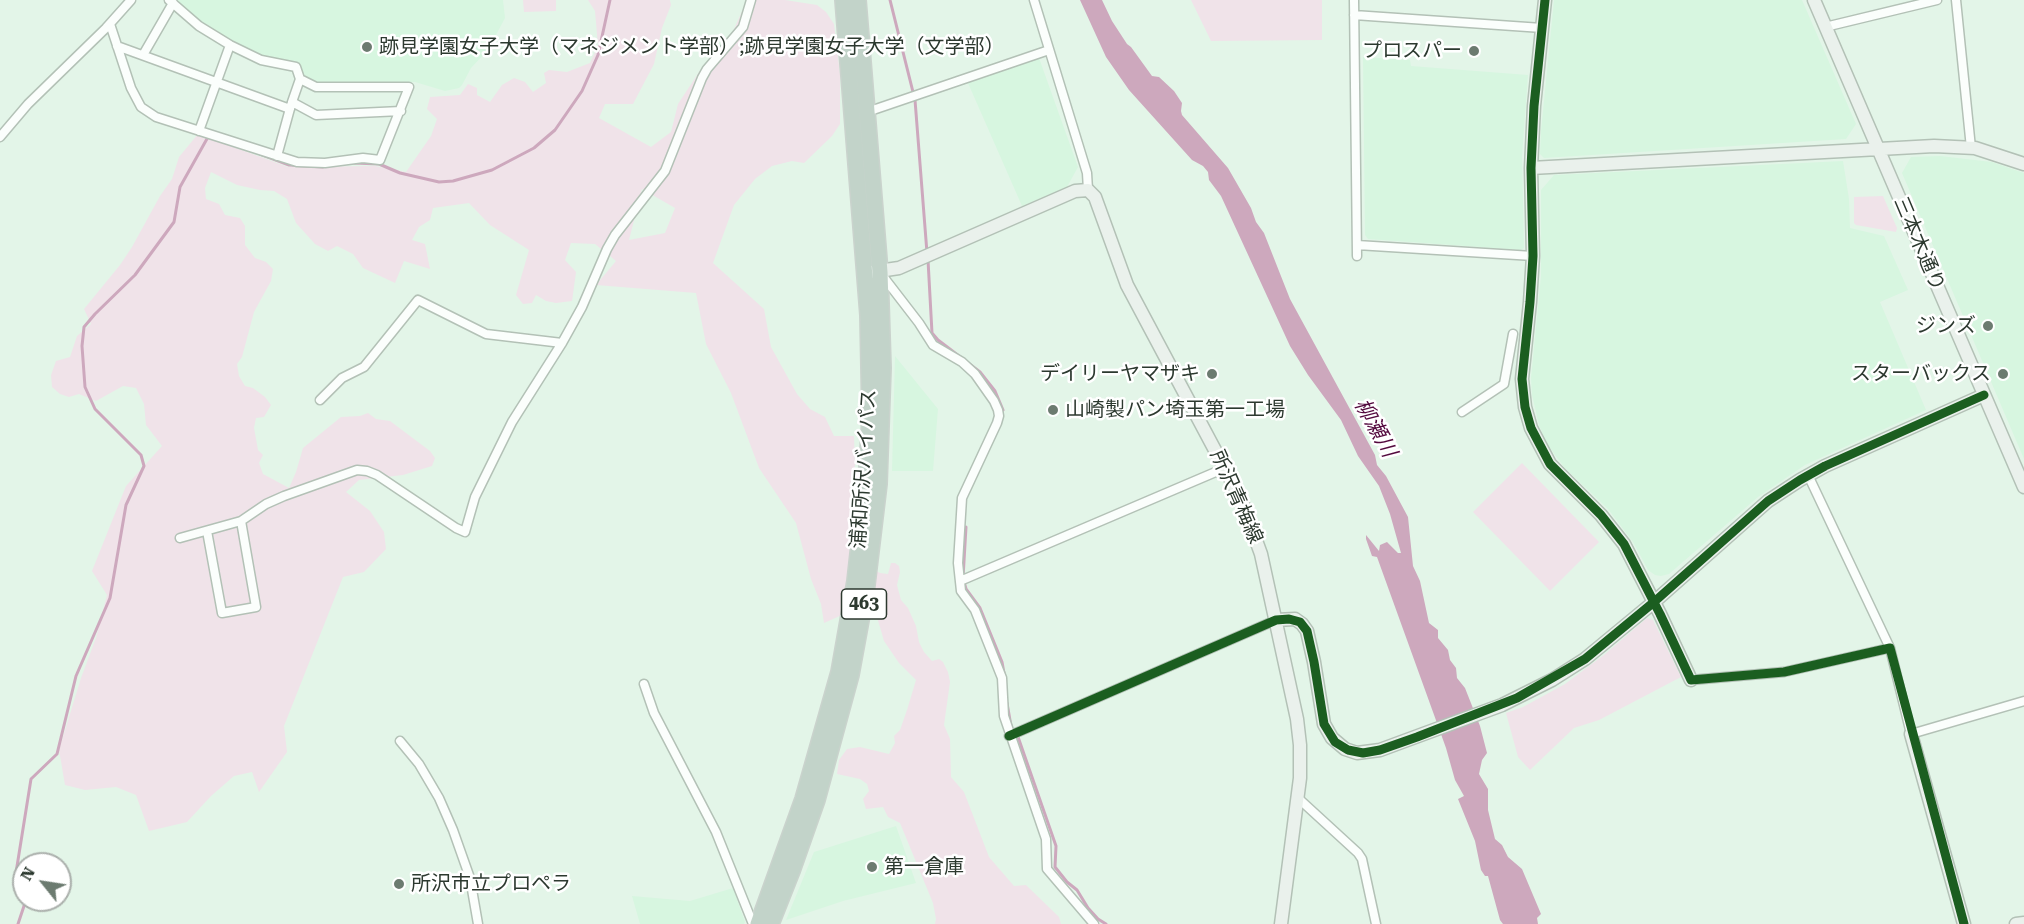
<!DOCTYPE html>
<meta charset="utf-8">
<style>
body{margin:0}
#map{position:relative;width:2024px;height:924px;overflow:hidden;background:#e3f5e8;font-family:"Roboto Serif",serif}
canvas{display:block}
.north{position:absolute;left:12px;top:852px;width:60px;height:60px;box-sizing:border-box;background:#fff;border:2px solid #abb0ac;border-radius:50%;rotate:300deg;font-size:16px;font-weight:700;line-height:24px;text-align:center;color:#2c392f}
.north::after{content:'';display:block;margin:auto;width:21px;height:27px;background:#6c7b70;clip-path:polygon(50% 0,100% 100%,50% 72%,0 100%)}
</style>
<div id="map">
<canvas width="2024" height="924"></canvas>
<div class="north">N</div>
</div>
<script>
const c = document.querySelector('canvas').getContext('2d');
c.lineJoin = 'round';
function paint(path, color) {
  c.fillStyle = color;
  c.fill(path, 'evenodd');
}
function shape(rows) {
  const path = new Path2D();
  for (const r of rows) {
    path.moveTo(r[0], r[1]);
    for (let i = 2; i < r.length; i += 2) path.lineTo(r[i], r[i + 1]);
  }
  return path;
}
function stroke(path, color, width, dash) {
  c.strokeStyle = color;
  c.lineWidth = width;
  c.lineCap = dash ? 'butt' : 'round';
  c.setLineDash(dash || []);
  c.stroke(path);
}
function label(font, color, halo, rows, align = 'center') {
  c.font = font + ' "Roboto Serif","Noto Sans JP",serif';
  c.lineWidth = 5;
  c.setLineDash([]);
  c.textBaseline = 'middle';
  c.strokeStyle = halo;
  c.fillStyle = color;
  for (const [text, x, y, turn = 0] of rows) {
    c.save();
    c.translate(x, y);
    c.rotate((+turn || 0) * Math.PI / 180);
    c.textAlign = isNaN(turn) ? turn : align;
    if (halo) c.strokeText(text, 0, 0);
    c.fillText(text, 0, 0);
    c.restore();
  }
}
const built = shape([
 [175,0,503,0,505,18,488,50,471,68,462,85,459,88,445,91,415,82,317,84,303,78,299,64,264,59,198,20],
 [1554,0,1802,0,1856,124,1846,139,1544,158,1540,154,1541,131],
 [1363,57,1410,60,1411,66,1528,75,1522,157,1524,248,1521,250,1368,239,1365,235],
 [1039,58,1078,167,1067,187,1022,206,968,83],
 [1940,156,1992,162,2024,173,2024,459,1902,173,1911,157],
 [1843,161,1849,199,1850,228,1884,236,1908,290,1880,302,1926,410,1805,465,1758,497,1669,574,1661,576,1655,575,1648,570,1633,542,1608,509,1565,468,1555,455,1546,442,1539,425,1532,395,1531,378,1541,276,1541,190,1554,175],
 [895,356,938,409,933,471,892,471],
 [896,826,916,883,843,901,786,920,814,852],
 [733,888,745,922,744,924,640,924,632,896,690,901]
]);
const green = shape([
 [523,0,556,0,556,11,524,12],
 [588,0,670,0,671,5,662,28,654,64,633,104,605,104,599,118,651,147,671,132,678,104,703,66,731,36,747,0,785,0,817,5,826,12,834,24,840,74,840,124,832,136,804,163,792,161,772,166,755,179,734,205,713,263,764,309,771,347,797,394,810,409,825,417,834,436,854,436,855,464,852,536,842,615,824,623,821,604,811,579,796,523,759,468,731,393,706,344,696,293,596,285,616,261,595,244,571,243,565,260,576,272,572,301,556,303,546,301,536,295,532,303,523,304,516,295,529,250,490,225,469,203,433,208,430,220,419,227,412,240,425,244,430,269,404,261,395,283,363,268,353,254,337,246,328,251,315,244,296,223,287,199,274,191,260,190,237,185,211,172,205,188,206,199,219,204,225,215,240,218,245,226,245,245,255,258,266,262,273,269,271,281,254,312,242,357,237,364,239,376,245,386,253,388,265,397,271,405,264,417,256,418,254,428,258,450,263,455,259,463,263,474,289,488,296,472,303,448,341,417,360,416,368,413,376,419,390,421,430,451,435,458,432,466,403,475,359,480,346,492,370,511,384,532,386,549,364,572,343,577,284,726,287,752,259,792,252,772,234,776,211,796,187,822,149,831,136,795,116,787,85,790,65,785,59,750,81,678,96,638,107,595,92,571,126,486,162,446,146,425,144,404,136,388,123,386,96,401,79,394,69,397,60,394,52,387,51,375,56,361,70,357,77,336,91,324,84,309,120,265,132,247,160,196,172,179,179,157,198,134,288,167,375,166,406,172,431,136,437,119,427,109,430,97,460,95,468,84,477,88,477,95,490,102,502,85,514,78,525,82,533,92,546,83,544,73,549,70,567,72,590,63,598,46,595,11],
 [642,189,675,208,665,233,629,240],
 [1191,0,1322,0,1322,40,1211,41],
 [1883,196,1897,228,1896,232,1856,225,1854,223,1854,197],
 [1522,463,1599,542,1550,591,1473,512],
 [891,563,895,563,899,566,900,572,897,585,901,600,908,608,916,626,919,642,924,652,932,661,939,659,943,662,948,672,950,682,944,725,950,739,951,777,964,792,989,857,1014,886,1026,885,1059,917,1061,924,935,924,936,919,933,903,900,823,888,817,883,807,866,809,863,799,869,791,867,784,860,779,837,774,839,760,847,749,860,747,889,754,895,743,894,736,900,730,907,710,916,680,899,663,884,641,877,617,869,617,873,569,880,573,888,574],
 [1647,618,1653,620,1681,677,1599,720,1574,728,1530,770,1518,757,1506,713,1523,707,1565,684,1604,655]
]);
const water = shape([
 [1080,0,1102,0,1112,21,1127,44,1131,47,1152,76,1159,77,1174,91,1182,103,1181,111,1182,115,1228,168,1251,208,1256,222,1264,233,1290,299,1375,455,1377,465,1386,476,1408,517,1413,566,1420,581,1429,623,1438,630,1438,638,1448,650,1450,660,1456,668,1457,678,1465,688,1480,726,1487,753,1482,760,1479,774,1488,789,1488,810,1495,839,1502,845,1508,857,1522,869,1541,914,1537,918,1538,924,1503,924,1500,920,1488,876,1485,876,1481,870,1475,841,1458,799,1464,796,1455,780,1446,748,1377,557,1372,556,1366,539,1366,535,1379,551,1380,545,1387,542,1398,553,1401,553,1390,514,1379,486,1358,456,1341,420,1308,375,1290,346,1221,196,1209,180,1208,172,1203,166,1192,160,1129,90,1106,57]
]);
const stream = shape([
 [890,0,915,100,927,253],
 [260,154,289,165,323,167],
 [354,163,379,164,400,173,439,182,453,181,492,170,534,148,555,130,582,91,598,55,610,0],
 [928,260,932,333,938,340,980,372,995,391,1003,410],
 [966,527,963,578,966,589,980,608,1002,662,1004,673],
 [1007,703,1011,726],
 [1017,734,1056,846,1055,867,1067,882,1077,890,1088,908,1098,919,1106,924],
 [24,888,14,885,31,779,57,754,76,676,110,598,126,505,144,466,141,455,95,409,85,387,82,346,84,327,95,314,135,275,174,222,180,187,208,137,211,138],
 [18,924,26,900]
]);
const street = shape([
 [169,0,199,26,230,45,261,60,296,67,300,79,292,102,316,115,401,111],
 [1034,0,1087,173,1088,190],
 [1354,0,1357,256],
 [1956,0,1971,148],
 [1354,15,1542,28],
 [110,24,131,88,141,107,156,117,297,162,325,163,363,158,380,160,409,87,316,87,300,79],
 [1825,27,1937,0],
 [117,46,290,109],
 [143,55,173,3],
 [867,112,1049,50],
 [199,131,230,45],
 [0,137,28,104,106,28,131,0],
 [277,156,291,105],
 [1357,245,1533,256],
 [882,275,919,323,933,345,962,362,975,374,994,401,998,410,999,416,997,423,962,498,958,563,961,591,975,610,1002,678,1004,716,1046,839,1047,869,1094,924],
 [320,400,342,378,364,367,418,300,486,334,562,343],
 [1462,412,1504,384,1513,334],
 [1808,475,1890,648],
 [207,531,222,613,256,607,241,521],
 [180,538,241,521,266,504,284,496,357,470,367,471,377,475,456,528,465,532,475,497,512,422,562,343,582,307,607,249,615,235,665,171,702,78,707,69,743,27,751,0],
 [960,581,1225,468],
 [1691,680,1784,672,1890,648,1911,734,2024,701],
 [644,684,654,713,716,832,753,924],
 [1009,736,1276,620],
 [400,741,419,764,439,798,453,830,470,878,478,924],
 [1298,798,1358,853,1362,859,1376,924]
]);
const secondary = shape([
 [1545,0,1534,106,1531,168,1533,256,1530,302,1522,379,1525,407,1531,428,1550,464,1601,515,1624,544,1660,614,1691,680],
 [1814,0,2024,487],
 [1531,168,1934,146,1975,148,2024,164],
 [872,272,899,268,1075,191,1088,190,1095,197,1127,285,1241,499,1261,554,1297,719,1300,745,1300,778,1281,924],
 [1276,620,1295,619,1302,624,1307,631,1314,662,1324,724,1332,738,1345,749,1357,753,1380,750,1502,705,1552,680,1585,659,1654,602,1768,501,1800,480,1825,466,1984,395],
 [1911,734,1964,924],
 [2016,924,2024,923]
]);
const highway = shape([
 [758,924,803,799,839,672,855,581,866,482,870,418,868,315,843,0],
 [771,924,792,871,817,800,851,675,866,593,879,484,883,368,880,272,858,0]
]);
const cycleway = shape([
 [1545,0,1534,106,1531,168,1533,256,1530,302,1522,379,1525,407,1531,428,1550,464,1601,515,1624,544,1660,614,1691,680,1784,672,1890,648,1964,924],
 [1009,736,1276,620,1289,619,1300,622,1307,631,1314,662,1324,724,1335,742,1348,750,1363,753,1380,750,1417,737,1517,698,1585,659,1654,602,1768,501,1800,480,1825,466,1984,395]
]);
const markers = [
 [367,47,6,"#6c7b70"],
 [1474,51,6,"#6c7b70"],
 [1988,326,6,"#6c7b70"],
 [1212,374,6,"#6c7b70"],
 [2003,374,6,"#6c7b70"],
 [1053,410,6,"#6c7b70"],
 [872,867,6,"#6c7b70"],
 [399,884,6,"#6c7b70"]
];
const shields = [
 [864,604,45]
];
const shieldNames = [
 ["463",864,604]
];
const poiNames = [
 ["跡見学園女子大学（マネジメント学部）;跡見学園女子大学（文学部）",379,47],
 ["プロスパー",1462,51,"right"],
 ["ジンズ",1976,326,"right"],
 ["デイリーヤマザキ",1200,374,"right"],
 ["スターバックス",1991,374,"right"],
 ["山崎製パン埼玉第一工場",1065,410],
 ["第一倉庫",884,867],
 ["所沢市立プロペラ",411,884]
];
const streetNames = [
 ["三本木通り",1919,244,67],
 ["浦和所沢バイパス",864,469,-86],
 ["所沢青梅線",1236,497,66]
];
const waterNames = [
 ["柳瀬川",1375,428,61]
];
paint(built, '#d7f6e0');
paint(green, '#f0e3e9');
paint(water, '#cda8bd');
stroke(stream, '#cda8bd', 3);
stroke(street, '#b3c1b6', 11);
stroke(secondary, '#b3c1b6', 15);
stroke(highway, '#cad3cd', 18);
stroke(street, '#fbfefc', 8);
stroke(secondary, '#eaf1ec', 12);
stroke(highway, '#c2d3c9', 15);
stroke(cycleway, '#1b5e20', 9);
for (const [x, y, r, color] of markers) {
  const dot = new Path2D();
  dot.arc(x, y, r, 0, 2 * Math.PI);
  c.fillStyle = color;
  c.fill(dot);
  stroke(dot, '#fff', 2);
}
for (const [x, y, w] of shields) {
  const box = new Path2D();
  box.roundRect(x - w / 2, y - 15, w, 30, 4.5);
  c.fillStyle = '#fff';
  c.fill(box);
  stroke(box, '#2c392f', 1.5);
}
label('bold 18px', '#2c392f', null, shieldNames);
label('20px', '#2c392f', '#fff', poiNames, 'left');
label('20px', '#2c392f', '#fff', streetNames);
label('italic 21px', '#53093e', '#fff', waterNames);
</script>
